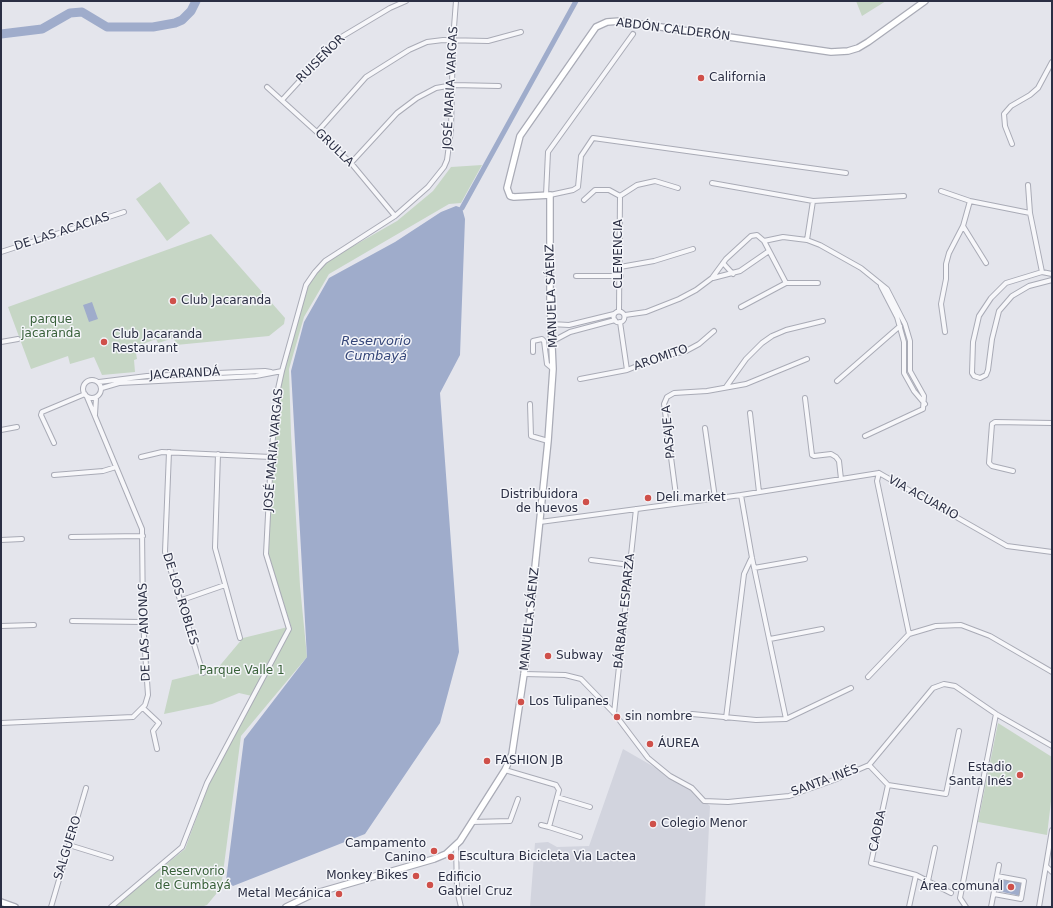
<!DOCTYPE html>
<meta charset="utf-8">
<style>
body{margin:0}
#map{position:relative;width:1053px;height:908px;overflow:hidden;background:#e4e5ec;font-family:"DejaVu Sans",sans-serif}
canvas{display:block}
.frame{position:absolute;inset:0;border:2px solid #2b2f44;pointer-events:none}
</style>
<div id="map">
<canvas width="1053" height="908"></canvas>
<div class="frame"></div>
</div>
<script>
const c = document.querySelector('canvas').getContext('2d');
c.lineJoin = 'round';
function paint(path, color) {
  c.fillStyle = color;
  c.fill(path, 'evenodd');
}
function shape(rows) {
  const path = new Path2D();
  for (const r of rows) {
    if (r.length === 3) {
      path.moveTo(r[0] + r[2], r[1]);
      path.arc(r[0], r[1], r[2], 0, 2 * Math.PI);
      continue;
    }
    path.moveTo(r[0], r[1]);
    for (let i = 2; i < r.length; i += 2) path.lineTo(r[i], r[i + 1]);
  }
  return path;
}
function stroke(path, color, width, dash) {
  c.strokeStyle = color;
  c.lineWidth = width;
  c.lineCap = dash ? 'butt' : 'round';
  c.setLineDash(dash || []);
  c.stroke(path);
}
function label(font, color, halo, rows, align = 'center') {
  c.font = font + ' "DejaVu Sans",sans-serif';
  c.lineWidth = 3;
  c.setLineDash([]);
  c.textBaseline = 'middle';
  c.strokeStyle = halo;
  c.fillStyle = color;
  for (const [text, x, y, turn = 0] of rows) {
    c.save();
    c.translate(x, y);
    c.rotate((+turn || 0) * Math.PI / 180);
    c.textAlign = isNaN(turn) ? turn : align;
    if (halo) c.strokeText(text, 0, 0);
    c.fillText(text, 0, 0);
    c.restore();
  }
}
const built = shape([
 [623,749,689,787,710,806,705,907,530,907,535,843,548,842,557,847,589,846,588,849]
]);
const green = shape([
 [856,1,886,1,862,16],
 [482,165,461,203,449,204,329,274,304,317,289,369,291,434,300,586,307,657,241,736,221,888,207,905,201,907,113,907,185,849,209,784,253,699,292,629,268,554,272,414,285,354,309,284,327,261,397,221,433,191,451,167],
 [160,182,190,223,167,241,136,199],
 [211,234,285,318,284,324,269,336,176,345,174,338,158,343,156,339,135,347,137,359,134,360,135,372,102,375,94,357,70,364,68,356,31,369,8,307],
 [288,627,252,696,239,693,212,704,164,714,172,680,217,669,243,638],
 [998,723,1052,757,1052,793,1047,835,978,822]
]);
const water = shape([
 [456,206,462,208,465,219,460,355,440,393,459,652,440,723,365,834,233,886,226,881,244,739,307,657,291,371,304,322,329,278,395,242,441,212],
 [92,302,98,319,89,322,83,305],
 [1000,879,1023,883,1021,896,998,891]
]);
const canal = shape([
 [462,208,576,1]
]);
const river = shape([
 [1,34,42,29,70,13,82,12,107,27,153,27,175,23,182,20,191,11,196,1]
]);
const street = shape([
 [267,87,351,163,395,216],
 [283,99,338,39,390,8,406,1],
 [318,131,366,77,409,50,427,42,443,40,488,41,521,32],
 [1012,144,1005,126,1004,114,1011,106,1030,95,1038,88,1052,62],
 [351,163,397,113,417,98,436,88,453,85,499,86],
 [712,183,813,201,807,240],
 [1028,185,1030,213,1042,272],
 [941,191,970,201,1030,213],
 [546,195,548,152,633,34],
 [550,195,573,190,578,187,581,156,593,138,846,173],
 [584,200,595,190,609,190,620,196,637,185,655,181,678,188],
 [813,201,904,196],
 [963,226,986,263],
 [1,252,124,212],
 [723,263,733,274],
 [620,267,654,261,693,249],
 [1052,274,1042,272,1006,283,991,298,979,316,973,342,972,373,974,376,980,378,986,375,988,370,992,339,999,311,1012,296,1029,286,1052,280],
 [576,276,621,276],
 [713,278,740,271,769,251],
 [786,283,818,283],
 [881,286,897,317,904,342,904,373,914,391,925,404],
 [741,307,786,283,764,241],
 [619,311,620,196],
 [619,317,5.5],
 [625,315,646,312,679,299,696,290,712,278,726,259,751,236,757,235,764,241,783,237,807,240,820,245,861,268,887,289,905,324,910,341,910,371,924,396,923,409,865,436],
 [620,322,627,370],
 [551,324,569,325,614,314],
 [945,332,941,304,946,279,946,264,949,253,963,226,970,201],
 [553,341,570,332,615,320],
 [1,342,18,339],
 [533,352,533,341,542,339,544,341,547,364,553,369],
 [580,379,627,370,660,357,686,351,699,344,714,331],
 [92,389,9],
 [837,381,900,326],
 [99,382,147,376,265,371,271,372],
 [726,387,746,359,762,343,772,336,786,330,823,321],
 [102,388,119,383,256,376,282,371],
 [805,398,812,455,814,456,831,454,836,457,839,461,841,479],
 [530,404,531,436,548,441],
 [750,413,759,492],
 [95,415,96,398],
 [705,428,715,498],
 [1,430,17,427],
 [54,443,41,415,42,412,85,394],
 [169,452,165,552,203,673],
 [218,454,215,548,240,638],
 [141,457,162,452,271,457],
 [1013,471,992,466,989,463,992,424,995,422,1052,423],
 [879,473,1007,546,1052,552],
 [879,473,877,481,909,634],
 [54,475,103,471,116,467],
 [741,495,752,558,786,719],
 [677,503,664,404,667,397,674,393,707,391,746,384,807,359],
 [540,522,741,495,879,473],
 [71,537,143,536],
 [1,540,22,539],
 [591,560,630,565],
 [754,568,805,559],
 [182,600,225,585],
 [72,621,143,622],
 [1,626,34,625],
 [770,639,822,629],
 [524,674,565,675,581,679,614,713,648,758,670,776,692,788,704,801,728,802,789,796,834,780,869,765,933,688,944,684,955,686,996,714,1052,746],
 [868,677,909,634,936,626,961,625,990,636,1052,672],
 [143,708,159,723,153,731,157,749],
 [614,713,636,509],
 [692,714,756,720,786,719,851,688],
 [726,718,744,574,751,559],
 [1,723,133,717,145,705,148,695,143,622,142,529,87,397],
 [869,765,888,785,946,794,959,731],
 [505,770,556,785,559,790,549,827,541,825],
 [888,785,871,863,916,875,951,893],
 [557,797,590,807],
 [472,822,510,821,518,799],
 [549,827,580,837],
 [69,845,111,858],
 [456,846,457,890,461,907],
 [1046,866,1052,872],
 [928,881,935,848],
 [994,894,1021,899,1024,881,997,876],
 [51,907,86,788],
 [111,907,182,847,207,783,289,629,266,554,271,457,278,389,282,371,306,285,315,272,325,261,395,216,428,187,444,167,447,160,451,130,453,40,456,1],
 [909,907,916,875],
 [966,907,960,898,996,714],
 [991,907,999,865],
 [1039,907,1052,830]
]);
const secondary = shape([
 [1,902,15,907],
 [286,907,313,894,434,859,446,854,460,841,505,770,512,754,524,674,548,441,553,369,550,301,550,195,514,197,510,196,507,188,520,136,596,27,607,22,620,21,831,52,848,51,858,48,868,42,925,1]
]);
const markers = [
 [701,78,4,"#cf504a"],
 [173,301,4,"#cf504a"],
 [104,342,4,"#cf504a"],
 [648,498,4,"#cf504a"],
 [586,502,4,"#cf504a"],
 [548,656,4,"#cf504a"],
 [521,702,4,"#cf504a"],
 [617,717,4,"#cf504a"],
 [650,744,4,"#cf504a"],
 [487,761,4,"#cf504a"],
 [1020,775,4,"#cf504a"],
 [653,824,4,"#cf504a"],
 [434,851,4,"#cf504a"],
 [451,857,4,"#cf504a"],
 [416,876,4,"#cf504a"],
 [430,885,4,"#cf504a"],
 [1011,887,4,"#cf504a"],
 [339,894,4,"#cf504a"]
];
const streetNames = [
 ["ABDÓN CALDERÓN",673,30,7],
 ["RUISEÑOR",321,59,-45],
 ["JOSÉ MARIA VARGAS",451,88,-87],
 ["GRULLA",334,148,44],
 ["DE LAS ACACIAS",62,232,-18],
 ["CLEMENCIA",619,254,-90],
 ["MANUELA SÁENZ",552,296,-92],
 ["AROMITO",661,358,-19],
 ["JACARANDÁ",185,374,-3],
 ["PASAJE A",669,432,-95],
 ["JOSÉ MARIA VARGAS",274,450,-85],
 ["VIA ACUARIO",923,498,29],
 ["DE LOS ROBLES",180,599,73],
 ["BÁRBARA ESPARZA",625,611,-84],
 ["MANUELA SÁENZ",530,619,-84],
 ["DE LAS ANONAS",145,632,-92],
 ["SANTA INÉS",825,781,-20],
 ["CAOBA",878,831,-78],
 ["SALGUERO",68,848,-73]
];
const poiNames = [
 ["California",709,78],
 ["Club Jacaranda",181,301],
 ["Club Jacaranda",112,335],
 ["Restaurant",112,349],
 ["Distribuidora",578,495,"right"],
 ["de huevos",578,509,"right"],
 ["Deli market",656,498],
 ["Subway",556,656],
 ["Los Tulipanes",529,702],
 ["sin nombre",625,717],
 ["ÁUREA",658,744],
 ["FASHION JB",495,761],
 ["Estadio",1012,768,"right"],
 ["Santa Inés",1012,782,"right"],
 ["Colegio Menor",661,824],
 ["Campamento",426,844,"right"],
 ["Canino",426,858,"right"],
 ["Escultura Bicicleta Via Lactea",459,857],
 ["Monkey Bikes",408,876,"right"],
 ["Edificio",438,878],
 ["Gabriel Cruz",438,892],
 ["Área comunal",1003,887,"right"],
 ["Metal Mecánica",331,894,"right"]
];
const parkNames = [
 ["parque",51,320],
 ["jacaranda",51,334],
 ["Parque Valle 1",242,671],
 ["Reservorio",193,872],
 ["de Cumbayá",193,886]
];
const waterNames = [
 ["Reservorio",376,342],
 ["Cumbayá",376,357]
];
paint(built, '#d2d4de');
paint(green, '#c6d6c5');
paint(water, '#9faccb');
stroke(canal, '#9faccb', 5);
stroke(river, '#9faccb', 9);
stroke(street, '#a9abb6', 6);
stroke(secondary, '#a9abb6', 8);
stroke(street, '#f7f7fa', 4);
stroke(secondary, '#fff', 5.5);
for (const [x, y, r, color] of markers) {
  const dot = new Path2D();
  dot.arc(x, y, r, 0, 2 * Math.PI);
  c.fillStyle = color;
  c.fill(dot);
  stroke(dot, '#f4f5f9', 1.5);
}
label('12px', '#2b2f44', '#f4f5f9', streetNames);
label('12px', '#2b2f44', '#f4f5f9', poiNames, 'left');
label('12px', '#386039', '#f4f5f9', parkNames);
label('italic 13px', '#354679', '#f4f5f9', waterNames);
</script>
